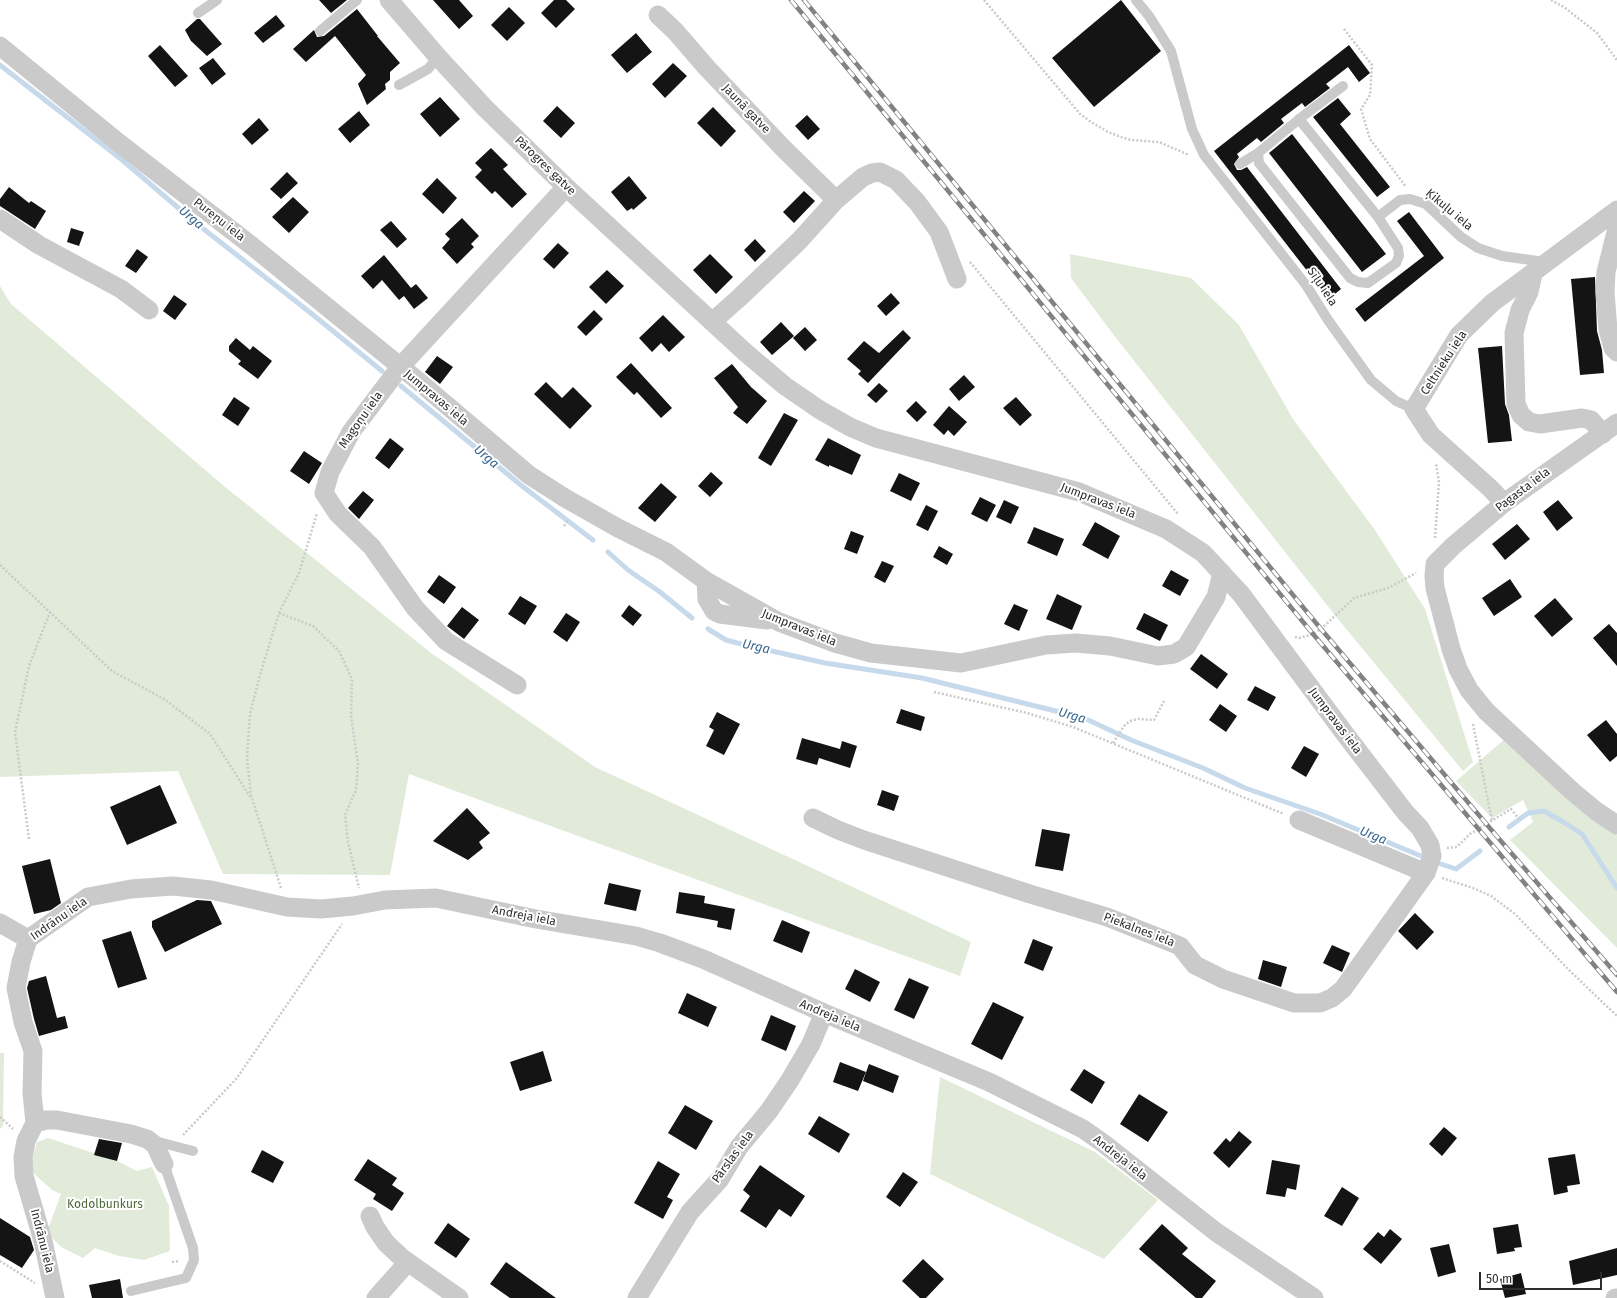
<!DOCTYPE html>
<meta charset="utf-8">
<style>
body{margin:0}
#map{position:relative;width:1617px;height:1298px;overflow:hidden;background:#fff;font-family:"Fira Sans",sans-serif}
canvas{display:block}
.scale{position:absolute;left:1479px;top:1272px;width:123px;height:18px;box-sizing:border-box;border:2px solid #2d2d2d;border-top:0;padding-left:5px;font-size:12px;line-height:14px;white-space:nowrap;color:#2d2d2d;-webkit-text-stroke:3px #fff;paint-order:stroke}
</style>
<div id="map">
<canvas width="1617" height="1298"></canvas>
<div class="scale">50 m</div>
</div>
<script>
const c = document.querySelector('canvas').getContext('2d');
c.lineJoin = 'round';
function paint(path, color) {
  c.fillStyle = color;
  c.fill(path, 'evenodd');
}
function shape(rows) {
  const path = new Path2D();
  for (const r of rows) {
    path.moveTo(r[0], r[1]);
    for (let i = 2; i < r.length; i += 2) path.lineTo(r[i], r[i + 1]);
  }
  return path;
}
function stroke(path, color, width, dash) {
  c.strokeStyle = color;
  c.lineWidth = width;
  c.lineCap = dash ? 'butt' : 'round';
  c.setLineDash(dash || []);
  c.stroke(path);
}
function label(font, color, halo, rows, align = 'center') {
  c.font = font + ' "Fira Sans",sans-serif';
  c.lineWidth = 4;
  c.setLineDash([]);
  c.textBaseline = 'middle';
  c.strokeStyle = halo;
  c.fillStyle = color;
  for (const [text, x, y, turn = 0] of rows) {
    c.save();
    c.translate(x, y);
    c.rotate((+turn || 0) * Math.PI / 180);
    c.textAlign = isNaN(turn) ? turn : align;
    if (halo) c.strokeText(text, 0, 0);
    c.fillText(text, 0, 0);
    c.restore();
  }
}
const green = shape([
 [1070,254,1191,278,1239,325,1293,419,1375,530,1425,609,1473,762,1463,771,1338,619,1116,338,1071,278],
 [0,286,11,304,224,486,431,653,595,767,971,942,960,976,409,774,390,875,223,874,178,771,0,777],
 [1506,738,1594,820,1617,835,1617,948,1510,840,1533,822,1523,800,1492,818,1456,781],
 [0,1053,4,1053,3,1126,0,1129],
 [940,1077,1095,1152,1158,1200,1104,1259,930,1174],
 [48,1138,117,1161,137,1171,152,1167,169,1206,170,1251,144,1260,119,1256,95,1248,83,1258,61,1247,47,1232,61,1194,52,1190,33,1173,31,1161,37,1142]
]);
const stream = shape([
 [0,65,121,159,196,223,312,314,382,371],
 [401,386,522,486,593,540],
 [608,552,628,570,660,592,692,618],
 [708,629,726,640,741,644,825,663,922,678,1084,718,1131,740,1203,768,1245,788,1320,814,1421,856],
 [1509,827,1528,813,1544,811,1565,823,1582,834,1617,888],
 [1441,864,1456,869,1480,851]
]);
const building = shape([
 [319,0,347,0,331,13],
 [433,0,459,0,473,16,459,29],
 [554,0,566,0,575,9,556,28,541,13],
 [1121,0,1161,51,1094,107,1052,58],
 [509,7,525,23,507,41,491,25],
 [357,9,378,36,377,36,400,63,390,72,390,80,385,84,386,89,367,105,358,84,366,75,335,36,306,62,293,49,314,30,317,37,324,36],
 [276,15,285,26,263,43,254,33],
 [197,19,200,19,222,44,207,56,191,41,185,30],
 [636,33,652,52,627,73,611,55],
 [160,45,188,76,175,87,148,56],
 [1349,45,1370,73,1359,82,1348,67,1326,84,1330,88,1305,107,1302,103,1281,119,1284,123,1261,142,1257,138,1237,154,1239,157,1234,164,1237,170,1241,170,1247,167,1341,289,1329,299,1214,151],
 [213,58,226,74,212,85,199,68],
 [673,63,687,76,665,98,652,84],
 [440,97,460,119,440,137,420,114],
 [1338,98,1351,114,1340,124,1390,187,1377,197,1313,117],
 [557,106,575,123,561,138,543,121],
 [713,107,736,131,721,147,697,123],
 [359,111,370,125,350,143,338,129],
 [807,115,820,129,808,140,795,126],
 [259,118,269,130,252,145,242,134],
 [1292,134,1386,254,1362,272,1269,153],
 [491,148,508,165,503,169,527,194,512,208,495,191,492,194,475,177,482,170,475,163],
 [287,172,298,183,281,199,270,189],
 [629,176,647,198,633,210,632,208,627,211,611,192],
 [437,178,457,198,443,214,422,194],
 [9,187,29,203,31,201,46,211,35,229,0,206,0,199],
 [804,191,815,201,794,223,783,212],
 [293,197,309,212,289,233,272,217],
 [1409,212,1444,258,1365,322,1355,309,1424,256,1397,221],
 [462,218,479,236,471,244,474,247,457,264,442,248,450,239,445,234],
 [391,221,407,239,397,248,380,230],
 [71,228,84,232,79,246,67,242],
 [755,239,766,251,755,262,744,250],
 [558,243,569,253,554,269,543,259],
 [137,249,148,257,136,273,125,266],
 [710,254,733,277,716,294,693,270],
 [384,255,411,288,416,284,428,298,414,309,404,296,399,300,382,280,373,289,361,276],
 [607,270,624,286,606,304,589,287],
 [1595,277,1597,331,1602,350,1604,373,1580,375,1571,279],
 [891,293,900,303,886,316,877,306],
 [174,295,187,304,175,320,163,311],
 [594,310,603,319,586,336,577,327],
 [663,315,685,337,669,352,661,343,652,352,639,338],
 [781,322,794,336,772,355,760,342],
 [805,327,817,340,805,351,793,338],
 [903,330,911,338,868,383,858,374,861,371,847,359,864,341,879,353],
 [236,338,250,350,253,346,272,361,258,379,238,364,241,361,229,351,229,346],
 [1502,346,1505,404,1509,415,1512,441,1488,443,1478,348],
 [437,356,453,367,440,384,425,372],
 [631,363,672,408,661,418,637,392,634,395,616,377],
 [732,364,751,387,767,401,747,424,733,413,738,407,714,378],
 [964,375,975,387,959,401,949,389],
 [546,382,562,398,573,387,592,406,570,429,534,394],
 [879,383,888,391,876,403,867,395],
 [234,397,250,408,238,426,222,415],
 [1016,397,1032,415,1020,426,1003,408],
 [916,401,927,412,917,422,906,411],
 [949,406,967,422,954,436,948,430,944,435,933,425],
 [784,413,798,420,771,466,758,458],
 [390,438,404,449,389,469,375,458],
 [828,438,861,455,852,475,829,465,829,467,815,460],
 [304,451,322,463,309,484,290,471],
 [711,472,723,483,710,497,698,486],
 [899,473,920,483,911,501,890,491],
 [661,483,677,497,655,522,638,508],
 [363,491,374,500,359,519,348,508],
 [980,497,996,505,987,522,971,514],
 [1004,500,1019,507,1011,524,996,517],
 [1558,500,1573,518,1557,531,1543,512],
 [926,505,938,511,928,531,916,525],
 [1095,522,1120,536,1108,559,1082,545],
 [1517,524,1530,539,1505,560,1492,544],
 [1034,527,1064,539,1057,556,1027,543],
 [851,531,864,536,857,554,844,549],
 [939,546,953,554,947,565,933,557],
 [882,561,894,566,885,583,874,577],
 [1171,570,1189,580,1180,596,1162,586],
 [439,575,456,587,444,604,427,592],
 [1510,579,1522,597,1494,616,1482,598],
 [1057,594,1082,606,1072,630,1046,619],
 [520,596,537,606,525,625,508,614],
 [1555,598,1573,619,1552,637,1534,616],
 [1014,604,1028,610,1019,631,1004,624],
 [629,605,642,615,633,626,621,616],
 [462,607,479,620,464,639,447,626],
 [566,613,580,622,567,642,553,632],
 [1144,613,1168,625,1160,641,1136,629],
 [1609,624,1617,633,1617,666,1593,638],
 [1201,654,1228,674,1217,689,1190,669],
 [1255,686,1276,697,1268,711,1247,700],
 [1220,704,1237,716,1226,732,1209,720],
 [901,709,925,717,921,731,896,723],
 [717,712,740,724,724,755,706,746,714,730,709,727],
 [1606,720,1617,734,1617,756,1610,762,1587,735],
 [802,738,840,749,842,741,857,746,850,768,819,758,817,765,796,759],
 [1304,746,1319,754,1306,777,1291,768],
 [160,785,177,823,127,845,110,807],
 [882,790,899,796,894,811,877,805],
 [467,808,490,833,479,842,483,848,468,860,433,841],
 [1042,829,1070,834,1063,871,1035,866],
 [50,859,61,903,51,910,34,914,22,866],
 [609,883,641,890,636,911,604,904],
 [679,892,705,896,704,903,735,909,731,930,717,927,718,921,676,913],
 [197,900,211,901,222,924,165,952,152,927,152,921],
 [1415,913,1434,932,1417,950,1398,931],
 [782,920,810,932,802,953,773,941],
 [131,931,147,979,118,988,102,940],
 [1033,939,1053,947,1043,971,1024,963],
 [1332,945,1350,953,1342,972,1323,963],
 [1263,960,1287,967,1281,987,1258,979],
 [855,969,880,982,870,1002,845,989],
 [46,976,57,1018,65,1016,68,1028,39,1036,34,1019,27,988,29,981],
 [909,978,929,987,914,1019,894,1010],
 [687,993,717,1007,708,1027,678,1013],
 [993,1002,1024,1017,1002,1060,971,1044],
 [771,1015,796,1026,786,1051,761,1040],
 [543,1051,552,1081,520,1091,510,1062],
 [840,1062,866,1072,858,1091,833,1082],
 [869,1064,899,1076,893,1093,863,1081],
 [1084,1069,1105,1082,1092,1104,1070,1090],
 [1139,1094,1168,1112,1148,1142,1120,1124],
 [685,1105,713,1121,696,1150,668,1133],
 [819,1116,850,1134,839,1153,808,1134],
 [1444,1127,1457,1138,1442,1156,1429,1144],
 [1239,1131,1252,1142,1229,1168,1213,1153,1226,1138,1230,1142],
 [99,1139,122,1143,117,1161,94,1155],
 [262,1150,284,1162,273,1183,251,1172],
 [1575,1154,1580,1184,1567,1186,1568,1192,1554,1195,1548,1158],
 [368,1159,397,1178,392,1185,404,1193,392,1211,373,1199,376,1194,354,1180],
 [1272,1160,1300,1165,1296,1190,1287,1188,1285,1197,1266,1194],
 [658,1161,680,1174,667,1197,673,1200,663,1219,634,1203],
 [760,1165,805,1196,791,1217,779,1209,766,1228,740,1211,750,1196,743,1190],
 [903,1172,918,1182,900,1207,886,1197],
 [1342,1187,1359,1198,1342,1226,1324,1216],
 [0,1218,30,1237,34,1250,22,1268,0,1255],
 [448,1223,470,1239,456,1258,434,1243],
 [1162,1224,1188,1248,1182,1254,1216,1281,1202,1298,1196,1298,1139,1249],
 [1518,1224,1522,1247,1514,1248,1515,1251,1497,1254,1493,1228],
 [1390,1229,1402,1239,1381,1264,1363,1249,1378,1232,1384,1237],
 [1449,1244,1456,1272,1438,1277,1430,1248],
 [1617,1248,1617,1275,1573,1285,1569,1261],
 [923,1259,944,1279,926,1298,920,1298,902,1281],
 [506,1262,556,1298,510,1298,490,1284],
 [1521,1273,1526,1294,1505,1298,1500,1279],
 [120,1279,123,1298,92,1298,89,1285]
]);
const path = shape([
 [984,0,1080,114,1091,122,1108,132,1121,137,1131,140,1159,142,1189,155],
 [1551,0,1564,7,1597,33,1617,60],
 [1344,29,1372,65,1370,95,1361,109,1370,139,1406,187],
 [970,262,1178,514],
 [564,526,568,520],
 [1435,538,1439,482,1436,463],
 [0,565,112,671,164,699,210,734,251,798],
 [279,613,313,626,339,651,352,679,351,716,358,764,356,790,345,815,348,842,359,888],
 [1295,637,1299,638,1313,634,1321,629,1354,598,1388,588,1416,573],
 [934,692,1027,713,1073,727,1284,814],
 [1473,724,1492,821],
 [1113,743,1124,726,1130,721,1138,719,1154,720,1164,701],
 [29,839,15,732,29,666,50,612],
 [1447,848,1457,847,1470,834,1511,809,1519,819],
 [1442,878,1473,888,1491,896,1515,914,1570,971,1617,1016],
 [281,888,251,795,247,757,250,714,260,675,279,613,299,573,317,513],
 [0,1117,13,1129],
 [183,1135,237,1078,342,924],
 [0,1261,35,1283],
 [172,1262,179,1261]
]);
const lane = shape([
 [1136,0,1149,16,1171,51,1192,129,1204,155,1306,285,1328,320,1371,380,1396,401,1414,409],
 [198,13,217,0],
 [320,31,357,0],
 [399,85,428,69,438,57],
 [1343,86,1303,116,1258,153,1259,163,1350,278,1358,282,1368,283,1396,263,1399,256,1398,248,1378,217,1400,200,1410,199,1426,204,1461,237,1478,248,1502,256,1545,262],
 [1299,119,1378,217],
 [1240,164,1258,153],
 [151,1140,193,1151],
 [131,1291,186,1278,194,1260,193,1248,164,1164]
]);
const street = shape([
 [389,0,438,57,485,108,566,187,746,353,785,386,820,410,850,427,876,438,1079,492,1166,529,1203,553,1241,594,1345,734,1405,812,1420,828,1430,845,1432,856,1426,873,1343,989,1332,998,1320,1003,1294,1003,1223,979,1195,965,1180,946,1107,917,1030,894,864,840,838,830,813,818],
 [658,15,675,31,707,68,783,148,836,200],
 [0,46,119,143,252,246,417,380,529,475,565,498,618,528,666,552,706,581,779,622,835,643,871,653,961,663,1046,645,1076,643,1110,646,1158,656,1174,654,1186,647,1216,597,1222,573],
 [0,219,39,245,121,289,149,310],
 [1617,228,1606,272,1605,292,1608,330,1613,348,1617,352],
 [1533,274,1529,292,1520,310,1514,333,1516,404,1521,415,1529,422,1540,424,1582,418,1591,420,1603,434],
 [712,322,739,298,799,241,836,200,863,177,872,173,880,172,896,180,917,202,939,232,957,279],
 [1617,423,1504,503,1453,546,1435,564,1434,576,1435,588,1451,649,1458,669,1469,690,1486,711,1572,791,1596,811,1617,825],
 [1504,503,1491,489,1431,435,1414,409,1459,335,1492,303,1617,210],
 [706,581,707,599,714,611,720,614,767,620],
 [517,685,446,641,415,608,372,547,338,514,324,493,330,472,351,432,400,367,566,187],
 [1299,820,1426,873],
 [0,923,28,939],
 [35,1123,46,1120,57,1120,131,1134,147,1139,155,1145,164,1164],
 [370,1216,375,1227,386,1243,402,1258,459,1298],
 [55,1298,43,1241,24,1176,23,1157,26,1141,35,1123,32,1093,33,1051,23,1022,16,988,21,962,28,939,88,897,131,889,173,886,211,890,287,907,321,909,353,906,385,900,436,898,536,919,636,936,660,943,703,959,824,1013,989,1082,1083,1129,1103,1143,1216,1232,1314,1298],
 [376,1298,408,1262],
 [637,1298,690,1212,720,1179,739,1147,769,1111,790,1080,811,1044,824,1013],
 [1615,1298,1617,1298]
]);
const rail = shape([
 [791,0,1313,634,1617,992],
 [804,0,1321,629,1500,840,1617,975]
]);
const streetNames = [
 ["Jaunā gatve",746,109,46],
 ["Pārogres gatve",545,166,44],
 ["Ķikuļu iela",1449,210,40],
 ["Pureņu iela",219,220,38],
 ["Sīļu iela",1322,287,56],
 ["Celtnieku iela",1444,363,-57],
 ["Jumpravas iela",436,398,40],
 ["Magoņu iela",361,420,-55],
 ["Pagasta iela",1523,490,-37],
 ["Jumpravas iela",1098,501,21],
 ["Jumpravas iela",799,628,22],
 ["Jumpravas iela",1335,721,53],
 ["Andreja iela",524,916,11],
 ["Indrānu iela",59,919,-35],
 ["Piekalnes iela",1139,930,21],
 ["Andreja iela",830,1016,23],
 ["Pārslas iela",733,1157,-54],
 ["Andreja iela",1120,1158,38],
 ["Indrānu iela",42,1241,76]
];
const parkNames = [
 ["Kodolbunkurs",105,1205]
];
const waterNames = [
 ["Urga",191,218,40],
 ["Urga",486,457,40],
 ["Urga",756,647,13],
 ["Urga",1072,716,16],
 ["Urga",1373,836,22]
];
paint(green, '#e2ebda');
stroke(stream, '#c6daec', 5);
paint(building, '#141414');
stroke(path, '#cacaca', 2.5, [2, 2]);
stroke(lane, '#cacaca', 10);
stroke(street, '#cacaca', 19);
stroke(rail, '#828282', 4.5);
stroke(rail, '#fff', 3, [9]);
label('12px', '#2d2d2d', '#fff', streetNames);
label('12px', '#4c6a3a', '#fff', parkNames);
label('italic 13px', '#396891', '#fff', waterNames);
</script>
